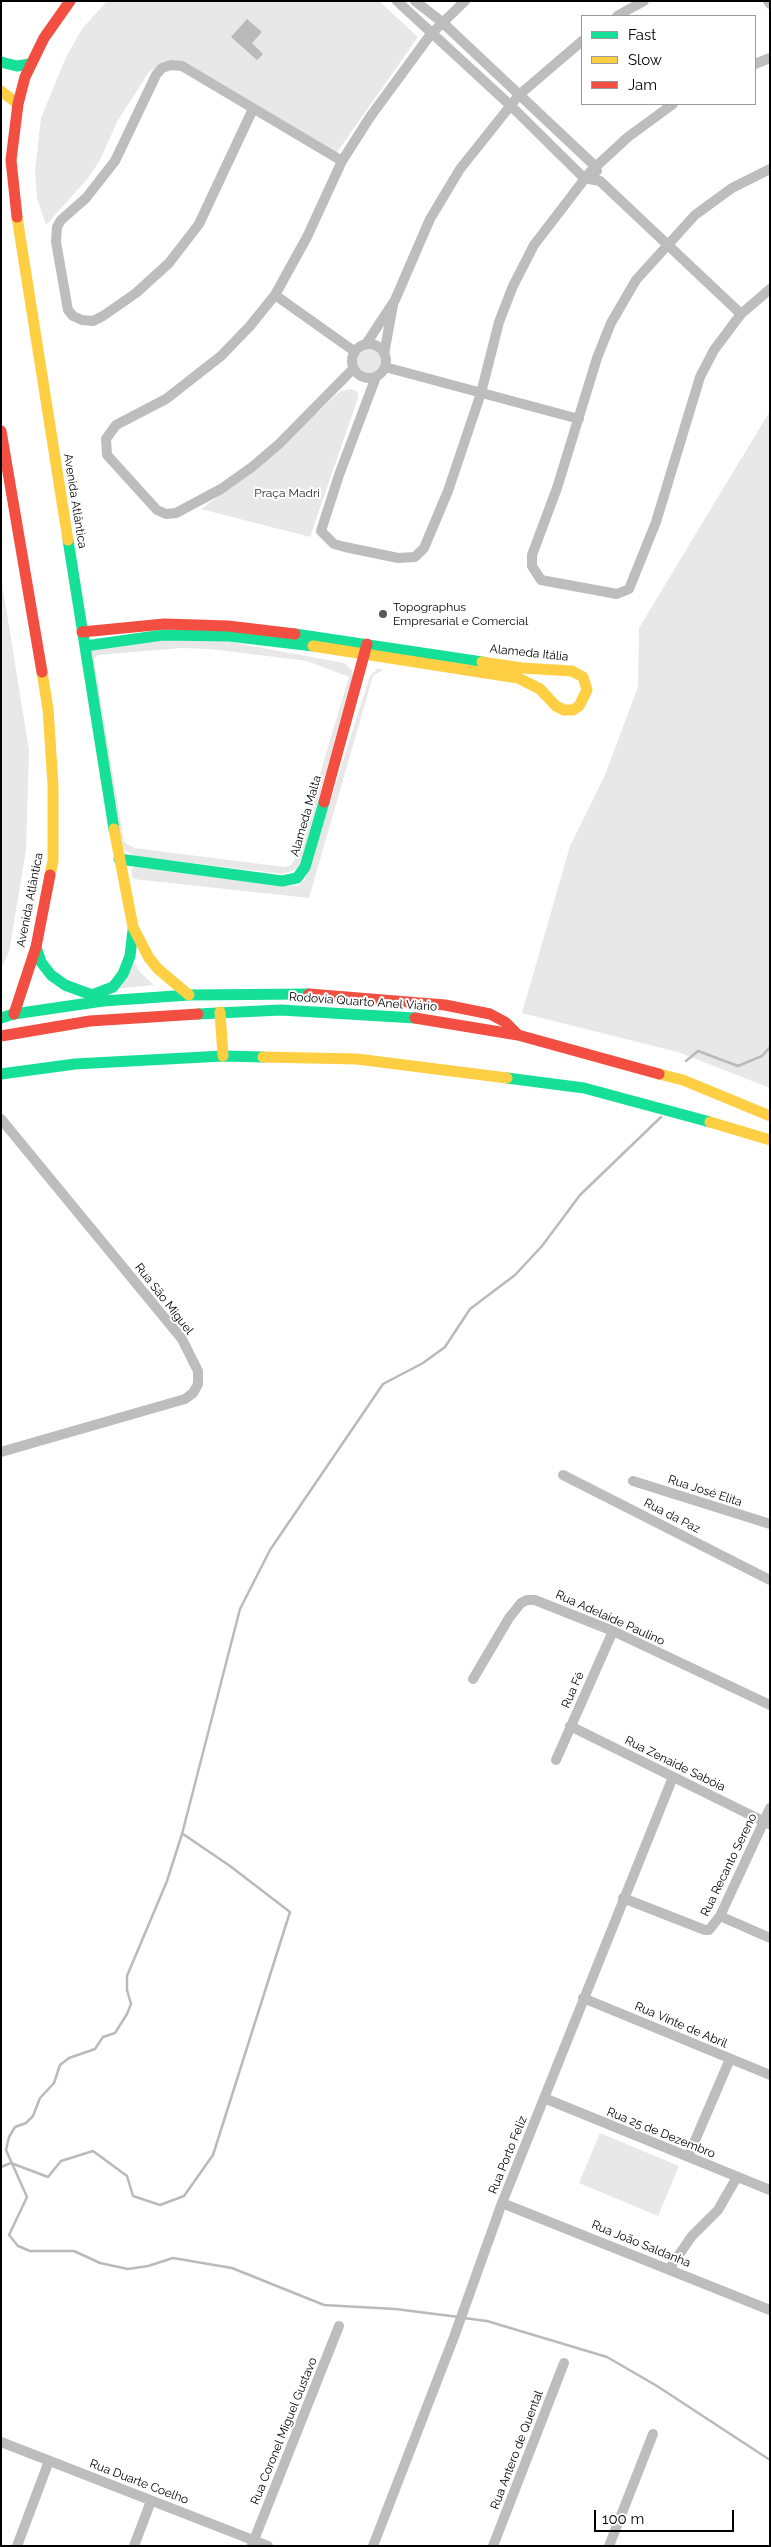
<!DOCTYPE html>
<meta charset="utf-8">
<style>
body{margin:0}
#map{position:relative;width:771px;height:2547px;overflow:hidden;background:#fff;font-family:Raleway,sans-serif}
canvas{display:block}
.frame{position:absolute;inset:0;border:2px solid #000;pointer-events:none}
.legend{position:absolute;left:581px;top:15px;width:175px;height:90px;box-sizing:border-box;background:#fff;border:1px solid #999;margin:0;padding:6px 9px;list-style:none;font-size:15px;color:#000}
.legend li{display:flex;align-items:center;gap:10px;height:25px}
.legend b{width:25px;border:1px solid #999}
.scale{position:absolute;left:594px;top:2510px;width:140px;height:22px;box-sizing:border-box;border:2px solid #000;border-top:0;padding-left:6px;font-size:15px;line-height:18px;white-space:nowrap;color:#000;-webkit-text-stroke:4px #fff;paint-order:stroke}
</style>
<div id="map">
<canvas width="771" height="2547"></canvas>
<div class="frame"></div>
<ul class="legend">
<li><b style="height:6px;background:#16e098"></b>Fast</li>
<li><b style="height:6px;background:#ffcf43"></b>Slow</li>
<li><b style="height:6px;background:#f24e42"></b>Jam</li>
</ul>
<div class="scale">100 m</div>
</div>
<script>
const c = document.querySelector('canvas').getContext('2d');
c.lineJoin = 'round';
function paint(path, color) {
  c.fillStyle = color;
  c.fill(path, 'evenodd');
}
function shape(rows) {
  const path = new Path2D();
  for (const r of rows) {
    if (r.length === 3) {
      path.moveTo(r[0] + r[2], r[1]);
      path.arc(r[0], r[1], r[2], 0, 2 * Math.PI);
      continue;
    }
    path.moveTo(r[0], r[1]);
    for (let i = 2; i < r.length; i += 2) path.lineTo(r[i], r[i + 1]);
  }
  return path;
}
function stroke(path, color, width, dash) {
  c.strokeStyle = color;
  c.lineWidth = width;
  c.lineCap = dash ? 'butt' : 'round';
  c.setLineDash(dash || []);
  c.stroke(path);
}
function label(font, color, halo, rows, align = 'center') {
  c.font = font + ' Raleway,sans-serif';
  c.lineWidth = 4;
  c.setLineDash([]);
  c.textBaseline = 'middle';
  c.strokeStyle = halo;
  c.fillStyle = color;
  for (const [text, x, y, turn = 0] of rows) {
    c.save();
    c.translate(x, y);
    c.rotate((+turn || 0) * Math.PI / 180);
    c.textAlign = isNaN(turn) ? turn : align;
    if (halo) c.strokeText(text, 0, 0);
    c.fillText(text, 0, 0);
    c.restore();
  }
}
const green = shape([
 [107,1,379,1,418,37,335,155,176,63,160,65,149,72,118,120,100,160,89,177,46,225,37,198,35,171,41,118,66,57,82,29],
 [368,362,15],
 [351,389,358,392,358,398,310,537,201,509,264,463,335,396,341,391],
 [770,411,770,1088,678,1052,522,1013,570,846,605,775,638,687,639,628],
 [1,577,29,750,26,850,9,952,1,969],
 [209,638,344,663,352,670,353,676,300,865,295,870,282,874,135,856,124,850,87,651,144,641],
 [181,648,210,649,307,661,349,677,294,861,291,865,285,867,134,848,124,842,94,659,98,655],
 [377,669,384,669,373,676,309,898,133,879,131,869,135,867,282,886,297,886,305,880,370,676],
 [134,962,139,971,154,985,114,989],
 [600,2133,679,2166,658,2216,579,2183]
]);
const water = shape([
 [247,19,262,32,252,43,263,54,257,60,231,37]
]);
const stream = shape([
 [686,1061,698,1051,738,1066,762,1056,770,1047],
 [1,2167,11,2163,48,2177,61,2161,93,2151,127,2176,133,2196,160,2205,184,2196,213,2155,290,1912,230,1866,183,1834],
 [459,2317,395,2309,324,2305,232,2268,173,2258,148,2266,128,2269,100,2263,74,2251,30,2251,18,2246,9,2235,27,2197,6,2150,9,2137,15,2127,26,2123,33,2116,40,2098,54,2083,60,2065,69,2058,95,2049,103,2037,115,2033,127,2014,131,2004,127,1990,127,1976,167,1881,182,1834,240,1609,270,1550,383,1384,423,1363,445,1347,470,1309,515,1275,542,1246,580,1195,661,1117],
 [464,2318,487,2321,607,2357,657,2386,770,2460]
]);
const street = shape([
 [397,1,510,105,584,178,600,181,741,314],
 [415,1,442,22,595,166,597,171],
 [768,1,770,4],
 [617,16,644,1],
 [755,64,770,58],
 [253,109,199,224,169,263,136,293,103,316,93,321,82,320,73,316,68,310,56,242,57,227,61,220,86,198,115,161,156,75,162,68,171,65,182,66,342,161],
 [770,169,732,188,695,215,636,280,611,323,597,358,557,488,532,555,532,566,541,580,617,594,629,589,656,522,700,377,714,350,741,314,770,289],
 [275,295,354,351],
 [369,361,17],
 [366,344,395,300,430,219,460,169,519,95,582,41],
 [384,354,393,305],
 [385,367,579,419],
 [353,369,279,444,252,467,221,489,176,513,166,514,157,510,107,455,106,439,116,425,166,399,221,356,250,326,275,295,307,237,342,161,370,117,431,34,465,1],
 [376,377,339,475,321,531,334,544,345,547,398,558,415,557,424,548,448,491,481,393,499,322,513,286,534,245,590,172,628,137,673,104],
 [1,1119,182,1339,198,1371,198,1384,193,1393,185,1399,1,1452],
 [563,1475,770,1580],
 [633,1481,770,1524],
 [473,1679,509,1618,521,1603,527,1600,535,1600,613,1631,770,1705],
 [570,1726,769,1824],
 [556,1760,613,1631],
 [623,1898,705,1930,709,1930,720,1916,770,1808],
 [720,1916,770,1938],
 [583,1998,770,2075],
 [544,2098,770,2190],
 [688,2157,730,2059],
 [502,2203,770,2310],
 [669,2269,692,2236,718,2210,737,2177],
 [1,2442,268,2546],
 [252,2545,339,2326],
 [17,2546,49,2461],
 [134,2546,151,2501],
 [373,2546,454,2337,502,2203,673,1777],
 [493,2546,564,2363],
 [609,2546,653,2434]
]);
const fast = shape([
 [1,62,17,66,30,64],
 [68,540,114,829],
 [295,634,482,662],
 [85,646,163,635,229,636,313,646],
 [119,859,282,881,297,878,305,867,324,802],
 [36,947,41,962,51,975,65,985,92,995,113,987,123,974,130,956,133,930],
 [198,1014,281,1010,415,1018],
 [1,1018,14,1014,103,1001,189,995,309,994],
 [1,1074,75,1064,223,1056,263,1057],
 [507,1078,584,1088,710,1122]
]);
const slow = shape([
 [1,91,18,104],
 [17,217,68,540],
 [313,646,518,678,540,689,556,706,564,710,573,710,579,706,587,690,583,677,572,671,522,668,482,662],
 [42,672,48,709,53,785,53,861,50,875],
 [114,829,133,927,149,958,158,969,189,995],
 [220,1012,223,1056],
 [263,1057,357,1059,507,1078],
 [659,1074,683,1080,770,1116],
 [710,1122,770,1140]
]);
const jam = shape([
 [17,217,11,160,18,104,25,77,44,38,70,1],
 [1,431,42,672],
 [82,632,164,624,228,626,295,634],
 [324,802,367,644],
 [309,994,445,1005,490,1014,505,1022,518,1035],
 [14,1014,36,947,50,875],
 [415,1018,518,1035,659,1074],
 [1,1036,90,1021,198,1014]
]);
const markers = [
 [383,614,5,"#595959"]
];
const parkNames = [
 ["Praça Madri",287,493]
];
const streetNames = [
 ["Avenida Atlântica",75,501,81],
 ["Alameda Itália",529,653,6],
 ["Alameda Malta",306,816,-74],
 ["Avenida Atlântica",30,900,-79],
 ["Rodovia Quarto Anel Viário",363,1002,4],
 ["Rua São Miguel",164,1299,52],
 ["Rua José Elita",705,1491,18],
 ["Rua da Paz",672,1516,27],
 ["Rua Adelaide Paulino",610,1618,24],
 ["Rua Fé",573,1690,-66],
 ["Rua Zenaide Sabóia",675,1764,26],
 ["Rua Recanto Sereno",729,1865,-64],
 ["Rua Vinte de Abril",681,2025,23],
 ["Rua 25 de Dezembro",661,2133,22],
 ["Rua Porto Feliz",508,2155,-68],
 ["Rua João Saldanha",641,2244,22],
 ["Rua Coronel Miguel Gustavo",284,2431,-68],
 ["Rua Antero de Quental",517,2450,-69],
 ["Rua Duarte Coelho",139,2482,21]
];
const poiNames = [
 ["Topographus",393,607],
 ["Empresarial e Comercial",393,621]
];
paint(green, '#e8e8e8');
paint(water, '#bababa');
stroke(stream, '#bababa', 2.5);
stroke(street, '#bdbdbd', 10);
stroke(fast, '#16e098', 11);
stroke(slow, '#ffcf43', 11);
stroke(jam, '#f24e42', 11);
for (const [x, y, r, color] of markers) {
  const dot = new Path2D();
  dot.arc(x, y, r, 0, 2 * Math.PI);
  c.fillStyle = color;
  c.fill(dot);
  stroke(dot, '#fff', 2);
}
label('12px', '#2d2d2d', '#fff', parkNames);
label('12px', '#000', '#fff', streetNames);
label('12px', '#000', '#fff', poiNames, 'left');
</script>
